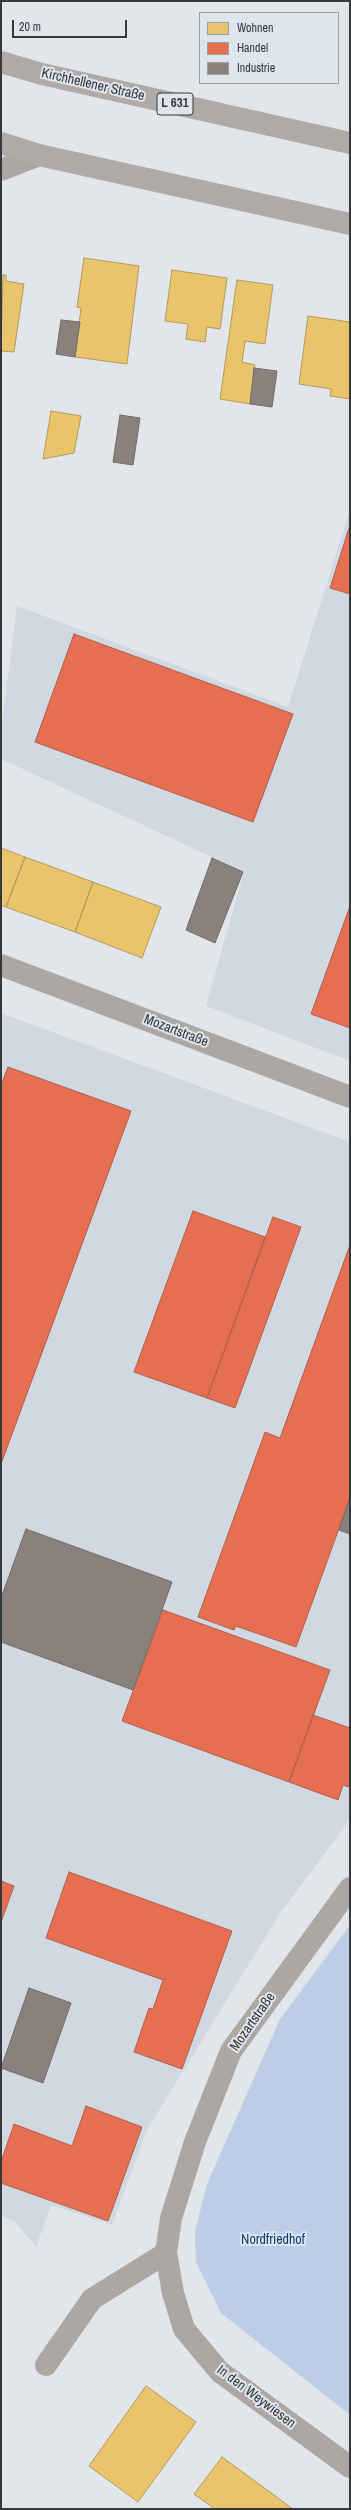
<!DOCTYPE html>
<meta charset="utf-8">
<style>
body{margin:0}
#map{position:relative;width:351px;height:2510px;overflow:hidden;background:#e2e6ea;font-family:"Archivo Narrow",sans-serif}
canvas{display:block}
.frame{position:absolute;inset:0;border:2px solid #36383b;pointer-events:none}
.legend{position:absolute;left:199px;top:12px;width:140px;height:72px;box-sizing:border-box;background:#dfe5ed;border:1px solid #9ba0a6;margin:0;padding:5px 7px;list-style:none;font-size:12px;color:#36383b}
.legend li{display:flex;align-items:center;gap:8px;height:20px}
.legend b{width:20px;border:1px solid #9ba0a6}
.scale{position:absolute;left:12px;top:20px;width:115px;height:18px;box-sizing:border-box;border:2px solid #36383b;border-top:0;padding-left:5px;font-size:12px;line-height:14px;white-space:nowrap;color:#36383b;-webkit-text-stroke:3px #dfe5ed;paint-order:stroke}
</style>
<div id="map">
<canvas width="351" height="2510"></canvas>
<div class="frame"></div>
<ul class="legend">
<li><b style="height:11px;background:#e9c46a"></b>Wohnen</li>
<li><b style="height:11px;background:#e76f51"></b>Handel</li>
<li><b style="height:11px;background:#8a817c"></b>Industrie</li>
</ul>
<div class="scale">20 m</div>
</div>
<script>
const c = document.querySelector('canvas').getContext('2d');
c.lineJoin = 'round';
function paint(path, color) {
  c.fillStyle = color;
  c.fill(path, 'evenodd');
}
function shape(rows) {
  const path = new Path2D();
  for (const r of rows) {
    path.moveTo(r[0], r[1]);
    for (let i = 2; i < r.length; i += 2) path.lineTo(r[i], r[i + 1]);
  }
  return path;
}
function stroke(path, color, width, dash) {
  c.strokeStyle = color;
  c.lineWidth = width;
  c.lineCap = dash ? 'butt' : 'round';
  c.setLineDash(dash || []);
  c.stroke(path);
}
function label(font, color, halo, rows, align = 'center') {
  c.font = font + ' "Archivo Narrow",sans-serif';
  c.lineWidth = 4;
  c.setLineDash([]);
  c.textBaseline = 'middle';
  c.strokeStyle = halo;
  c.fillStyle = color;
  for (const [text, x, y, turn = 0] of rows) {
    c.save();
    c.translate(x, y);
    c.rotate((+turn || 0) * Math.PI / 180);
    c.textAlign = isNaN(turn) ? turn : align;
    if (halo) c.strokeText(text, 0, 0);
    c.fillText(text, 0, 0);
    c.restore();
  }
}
const built = shape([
 [350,510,350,1061,206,1006,244,872,1,759,1,732,17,606,288,707],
 [1,1013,350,1142,350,1819,279,1915,147,2130,112,2225,51,2205,36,2247,14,2221,1,2216]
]);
const green = shape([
 [350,1925,350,2415,221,2313,196,2262,195,2231,207,2184,280,2019]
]);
const homes = shape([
 [84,258,139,266,127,364,75,357,81,308,77,307,84,258],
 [172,270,227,278,220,329,207,327,205,342,186,339,188,324,165,321,172,270],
 [3,275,6,275,6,281,24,284,14,352,1,351,3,275],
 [237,280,273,285,265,344,245,341,242,362,255,365,250,404,220,399,237,280],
 [308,316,350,322,350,399,330,396,331,389,299,384,308,316],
 [51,411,81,416,74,453,43,459,51,411],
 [1,848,25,857,6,907,1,905,1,848],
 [25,857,93,882,75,932,6,907,25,857],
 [93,882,161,907,142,958,75,932,93,882],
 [146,2386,196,2422,138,2502,89,2466,146,2386],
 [222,2457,293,2509,215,2509,194,2494,222,2457]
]);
const shops = shape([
 [350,525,350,594,330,588,350,525],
 [74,634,293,714,253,822,35,742,74,634],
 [350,906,350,1028,311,1014,350,906],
 [8,1067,131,1111,1,1464,1,1085,8,1067],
 [193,1211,265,1237,207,1398,134,1372,193,1211],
 [273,1217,301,1227,235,1408,207,1398,273,1217],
 [350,1245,350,1498,296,1647,236,1626,234,1630,198,1617,265,1432,280,1438,350,1245],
 [163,1610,330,1670,289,1782,122,1721,163,1610],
 [313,1715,350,1728,350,1781,348,1787,343,1785,338,1800,289,1782,313,1715],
 [69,1872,232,1931,182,2069,134,2052,149,2008,153,2009,163,1980,46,1938,69,1872],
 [1,1881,14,1886,1,1922,1,1881],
 [86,2106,142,2127,108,2221,1,2183,1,2162,14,2124,72,2146,86,2106]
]);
const industry = shape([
 [61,320,80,322,75,357,56,354,61,320],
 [254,368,277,371,272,407,250,404,254,368],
 [120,415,140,418,133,465,113,462,120,415],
 [212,858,243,872,215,943,186,930,212,858],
 [350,1498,350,1534,339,1530,350,1498],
 [26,1529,172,1582,133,1690,1,1642,1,1598,26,1529],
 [29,1988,71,2003,43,2083,1,2068,29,1988]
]);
const minor = shape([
 [1,170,39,155],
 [1,965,350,1097],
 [350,1888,231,2051,195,2142,171,2218,166,2253,173,2293,184,2329,220,2372,350,2467],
 [46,2365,92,2299,166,2253]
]);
const major = shape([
 [1,62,42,74,350,143],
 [1,143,39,155,350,224]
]);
const shields = [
 [175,104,36]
];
const shieldNames = [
 ["L 631",175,104]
];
const streetNames = [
 ["Kirchhellener Straße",93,85,13],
 ["Mozartstraße",176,1031,21],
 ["Mozartstraße",253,2022,-55],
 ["In den Weywiesen",256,2397,37]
];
const parkNames = [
 ["Nordfriedhof",273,2240]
];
paint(built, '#d1d8e1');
paint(green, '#bccee6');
paint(homes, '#e9c46a');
stroke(homes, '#b39a5c', 1);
paint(shops, '#e76f51');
stroke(shops, '#b25e4a', 1);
paint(industry, '#8a817c');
stroke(industry, '#716b68', 1);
stroke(minor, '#ada7a3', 22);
stroke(major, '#afaaa6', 22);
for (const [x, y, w] of shields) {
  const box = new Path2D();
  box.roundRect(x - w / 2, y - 11, w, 22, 3);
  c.fillStyle = '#dfe5ed';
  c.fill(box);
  stroke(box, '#36383b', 1);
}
label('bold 13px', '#36383b', null, shieldNames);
label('14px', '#36383b', '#dfe5ed', streetNames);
label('14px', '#0d3d75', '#dfe5ed', parkNames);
</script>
